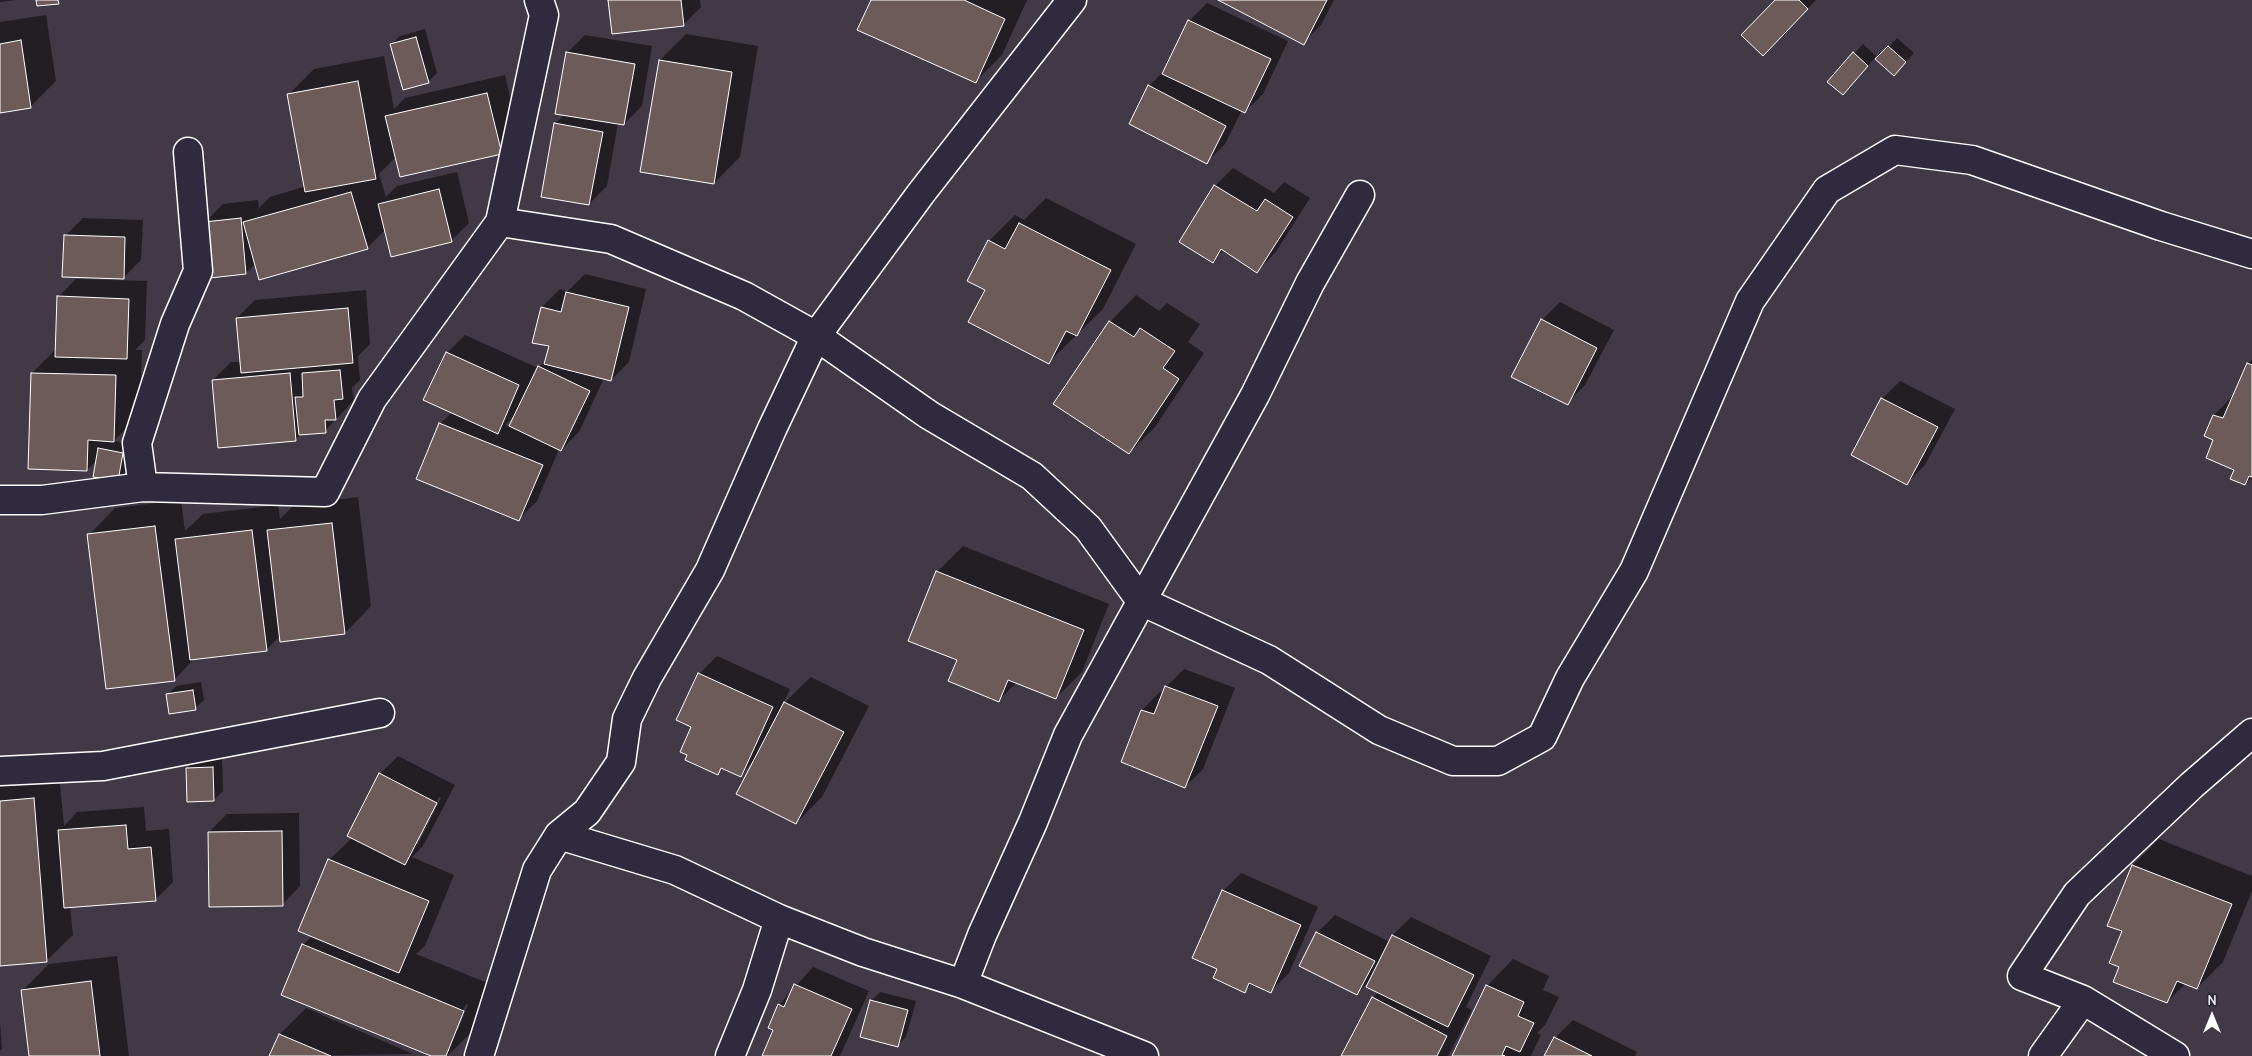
<!DOCTYPE html>
<style>
body{margin:0}
#map{position:relative;width:2252px;height:1056px;overflow:hidden;background:#413945;font-family:"Comic Neue",sans-serif}
canvas{display:block}
.north{position:absolute;left:2187px;top:991px;width:50px;height:50px;-webkit-text-stroke:4px #2f2a3d;paint-order:stroke;rotate:0deg;font-size:14px;font-weight:700;line-height:20px;text-align:center;color:#fff}
.north::after{content:'';display:block;margin:auto;width:18px;height:22px;background:#fff;clip-path:polygon(50% 0,100% 100%,50% 72%,0 100%)}
</style>
<div id="map">
<canvas width="2252" height="1056"></canvas>
<div class="north">N</div>
</div>
<script>
const c = document.querySelector('canvas').getContext('2d');
c.lineJoin = 'round';
function paint(path, color) {
  c.fillStyle = color;
  c.fill(path, 'evenodd');
}
function shape(rows) {
  const path = new Path2D();
  for (const r of rows) {
    path.moveTo(r[0], r[1]);
    for (let i = 2; i < r.length; i += 2) path.lineTo(r[i], r[i + 1]);
  }
  return path;
}
function stroke(path, color, width, dash) {
  c.strokeStyle = color;
  c.lineWidth = width;
  c.lineCap = dash ? 'butt' : 'round';
  c.setLineDash(dash || []);
  c.stroke(path);
}
const shadow = shape([
 [0,0,17,0,0,2],
 [609,0,700,0,701,7,683,25],
 [872,0,1027,0,1002,55,976,81],
 [1220,0,1334,0,1321,25,1303,43],
 [1777,0,1816,0,1781,36],
 [1207,3,1288,41,1263,94,1245,112,1242,110,1225,144,1207,162,1149,86,1165,70,1189,21],
 [46,15,56,81,30,107,0,111,0,22],
 [425,29,437,73,428,82,391,45,400,36],
 [686,34,758,46,740,157,714,183,660,60],
 [585,35,652,46,642,106,624,124,618,123,607,186,589,204,555,124,565,114,567,53],
 [1897,38,1914,53,1903,65,1877,59],
 [1863,44,1876,56,1852,85,1829,82],
 [384,56,394,109,405,98,505,75,519,135,501,153,396,157,379,174,386,197,397,186,457,172,469,223,451,241,385,230,367,248,256,263,246,273,205,222,223,204,258,200,259,208,270,197,306,186,288,95,314,69],
 [1233,168,1274,193,1284,182,1310,198,1275,253,1257,271,1224,250,1212,261,1181,241,1215,186],
 [1046,198,1136,244,1103,309,1049,362,987,289,989,241,1015,215,1024,220],
 [83,218,143,220,141,260,123,278,65,236],
 [585,274,646,289,629,362,611,380,604,378,579,432,561,450,559,449,537,501,519,519,440,424,452,412,447,353,465,335,538,368,547,359,551,346,542,307,560,289,568,291],
 [516,414,510,427,505,425],
 [76,279,147,281,145,340,135,350,142,350,140,414,114,441,132,444,127,471,118,480,98,459,87,470,32,373,56,349,58,297],
 [366,290,370,344,358,356,360,380,352,388,354,400,325,431,302,433,295,440,213,380,231,362,241,362,237,318,255,300],
 [1136,295,1159,311,1167,303,1200,324,1188,342,1204,353,1155,427,1129,453,1110,322],
 [1560,302,1614,330,1585,385,1567,403,1542,320],
 [2252,360,2252,477,2245,484,2215,440,2205,436,2214,415,2234,395,2248,363],
 [1900,381,1955,409,1925,465,1907,483,1853,455,1882,399],
 [358,497,371,606,345,633,281,635,266,650,195,658,174,680,89,535,115,508,181,500,185,531,203,514,278,505,280,519,294,505],
 [963,546,1109,604,1082,672,1056,698,1017,682,999,700,958,660,937,572],
 [717,656,790,689,783,704,811,677,869,706,822,797,796,823,753,762,740,775,723,767,717,773,692,726,699,674],
 [1184,669,1235,688,1203,769,1185,787,1122,762,1142,710,1160,692,1163,693,1166,687],
 [201,682,204,700,195,708,168,695,176,686],
 [398,756,455,785,423,846,412,857,454,875,425,946,416,954,490,984,470,1034,447,1056,434,1056,303,945,312,936,329,860,353,837,380,774],
 [439,797,441,798,418,844,415,844],
 [466,1004,468,1005,458,1030,455,1030],
 [222,758,223,791,214,800,187,768,196,759],
 [59,773,64,826,77,812,144,807,146,831,169,829,173,882,155,900,70,907,73,935,46,961,0,965,0,777],
 [299,813,300,886,282,905,209,832,227,814],
 [2159,839,2252,876,2252,891,2223,962,2197,988,2186,983,2167,1002,2121,967,2123,931,2109,925,2133,865],
 [1241,873,1318,907,1289,973,1271,991,1253,983,1245,991,1219,968,1223,891],
 [1335,915,1390,942,1393,935,1411,917,1491,956,1466,1007,1472,1010,1448,1056,1342,1056,1373,998,1379,992,1370,980,1357,994,1317,933],
 [117,956,129,1056,31,1056,23,990,49,964],
 [1513,959,1549,976,1543,990,1559,997,1545,1025,1537,1033,1541,1035,1531,1056,1454,1056,1487,986],
 [813,967,869,991,840,1056,763,1056,775,1030,779,1005],
 [880,992,916,1001,906,1037,897,1046,871,1001],
 [306,1008,413,1054,271,1056,280,1034],
 [1573,1020,1637,1052,1635,1056,1546,1056,1555,1038],
 [0,1022,2,1049,0,1051]
]);
const building = shape([
 [36,0,58,0,59,4,37,6,36,0],
 [608,0,681,0,684,26,612,34,608,0],
 [871,0,964,0,1005,19,976,83,857,30,871,0],
 [1218,0,1327,0,1304,45,1218,0],
 [1775,0,1799,0,1808,9,1763,56,1741,35,1775,0],
 [1188,20,1271,59,1245,113,1162,74,1188,20],
 [416,37,429,83,403,90,390,44,416,37],
 [21,40,31,108,0,113,0,44,21,40],
 [1888,46,1906,62,1894,76,1875,59,1888,46],
 [566,52,635,64,624,125,555,114,566,52],
 [1853,52,1868,66,1843,95,1827,82,1853,52],
 [659,60,732,72,714,184,640,172,659,60],
 [358,81,376,179,305,192,287,94,358,81],
 [1148,85,1226,126,1207,164,1129,124,1148,85],
 [487,93,502,154,400,177,385,116,487,93],
 [554,123,603,132,589,205,541,197,554,123],
 [1214,185,1257,211,1265,199,1293,217,1257,273,1221,249,1213,263,1179,242,1214,185],
 [439,189,452,242,391,257,378,204,439,189],
 [351,192,368,249,259,280,243,222,351,192],
 [241,218,246,274,210,278,204,222,241,218],
 [1019,223,1111,270,1077,336,1066,331,1049,364,968,322,985,290,967,281,988,240,1005,249,1019,223],
 [64,235,125,237,124,279,62,277,64,235],
 [566,292,629,307,611,381,544,364,549,346,532,343,541,307,561,312,566,292],
 [57,296,129,299,127,359,55,357,57,296],
 [348,308,353,363,241,373,236,318,348,308],
 [1541,319,1597,348,1568,405,1511,377,1541,319],
 [1109,321,1134,337,1140,328,1175,351,1163,368,1179,379,1129,454,1053,404,1109,321],
 [446,352,519,385,498,434,423,400,446,352],
 [2247,363,2252,365,2252,477,2249,476,2245,485,2230,479,2234,470,2206,458,2213,440,2204,436,2213,415,2223,418,2247,363],
 [538,366,590,391,561,451,509,426,538,366],
 [340,370,343,399,334,400,336,420,325,420,326,433,299,435,295,397,303,397,302,373,340,370],
 [31,373,116,375,114,442,88,440,87,471,28,469,31,373],
 [290,373,296,441,218,448,212,380,290,373],
 [1881,398,1938,427,1907,485,1851,455,1881,398],
 [439,423,543,465,519,521,416,479,439,423],
 [98,448,123,453,118,481,93,477,98,448],
 [332,523,345,634,280,642,267,530,332,523],
 [155,526,175,681,106,689,87,534,155,526],
 [252,530,267,651,190,660,175,539,252,530],
 [936,571,1084,630,1056,699,1008,680,999,702,948,681,957,660,908,641,936,571],
 [698,673,773,707,741,777,721,768,718,775,685,760,687,755,680,752,691,727,676,720,698,673],
 [1165,686,1218,706,1185,788,1121,762,1141,710,1154,714,1165,686],
 [193,690,196,710,169,714,166,694,193,690],
 [784,702,844,732,796,824,736,794,784,702],
 [213,767,214,801,187,802,186,768,213,767],
 [379,773,437,803,405,865,347,836,379,773],
 [34,798,47,962,0,966,0,801,34,798],
 [126,825,128,849,151,847,156,901,64,908,58,830,126,825],
 [282,831,283,906,209,907,208,832,282,831],
 [328,859,429,901,399,973,298,931,328,859],
 [2132,865,2232,904,2197,989,2177,981,2167,1003,2113,982,2119,967,2109,963,2122,931,2107,926,2132,865],
 [1222,890,1301,925,1271,993,1249,983,1245,993,1213,978,1217,969,1192,958,1222,890],
 [1316,932,1375,961,1357,995,1299,966,1316,932],
 [1392,935,1474,975,1448,1027,1366,987,1392,935],
 [302,944,464,1011,446,1056,431,1056,281,995,302,944],
 [91,981,100,1056,29,1056,21,990,91,981],
 [794,984,852,1009,831,1056,762,1056,773,1030,768,1028,778,1004,784,1007,794,984],
 [1486,985,1524,1002,1518,1016,1534,1023,1520,1052,1506,1046,1502,1055,1505,1056,1452,1056,1486,985],
 [1372,997,1447,1036,1437,1056,1341,1056,1372,997],
 [870,1000,908,1010,898,1047,860,1037,870,1000],
 [279,1034,331,1056,269,1056,279,1034],
 [1554,1037,1592,1056,1544,1056,1554,1037]
]);
const minor = shape([
 [500,222,611,239,744,296,816,336,929,415,1032,476,1088,528,1141,601,1269,660,1379,730,1453,761,1498,761,1542,737,1570,678,1634,571,1750,301,1827,190,1895,150,1972,160,2161,226,2252,254],
 [143,487,325,492,372,399,500,222,544,15,539,0],
 [0,500,42,500,143,487,137,443,175,324,198,271,188,152],
 [0,771,103,766,380,713],
 [559,835,675,870,779,919,863,952,963,984],
 [2083,1000,2022,976,2077,894,2192,785,2252,733],
 [479,1056,537,870,559,835,587,812,621,762,627,719,647,678,710,570,772,429,816,336,922,192,1072,0],
 [730,1056,757,990,779,919],
 [1144,1056,963,984,982,935,1033,822,1068,735,1255,395,1310,283,1360,195],
 [2043,1056,2083,1000,2175,1056]
]);
paint(shadow, '#0007');
paint(building, '#6c5b59');
stroke(building, '#fff', 1);
stroke(minor, '#fff', 31);
stroke(minor, '#2f2a3d', 28);
</script>
